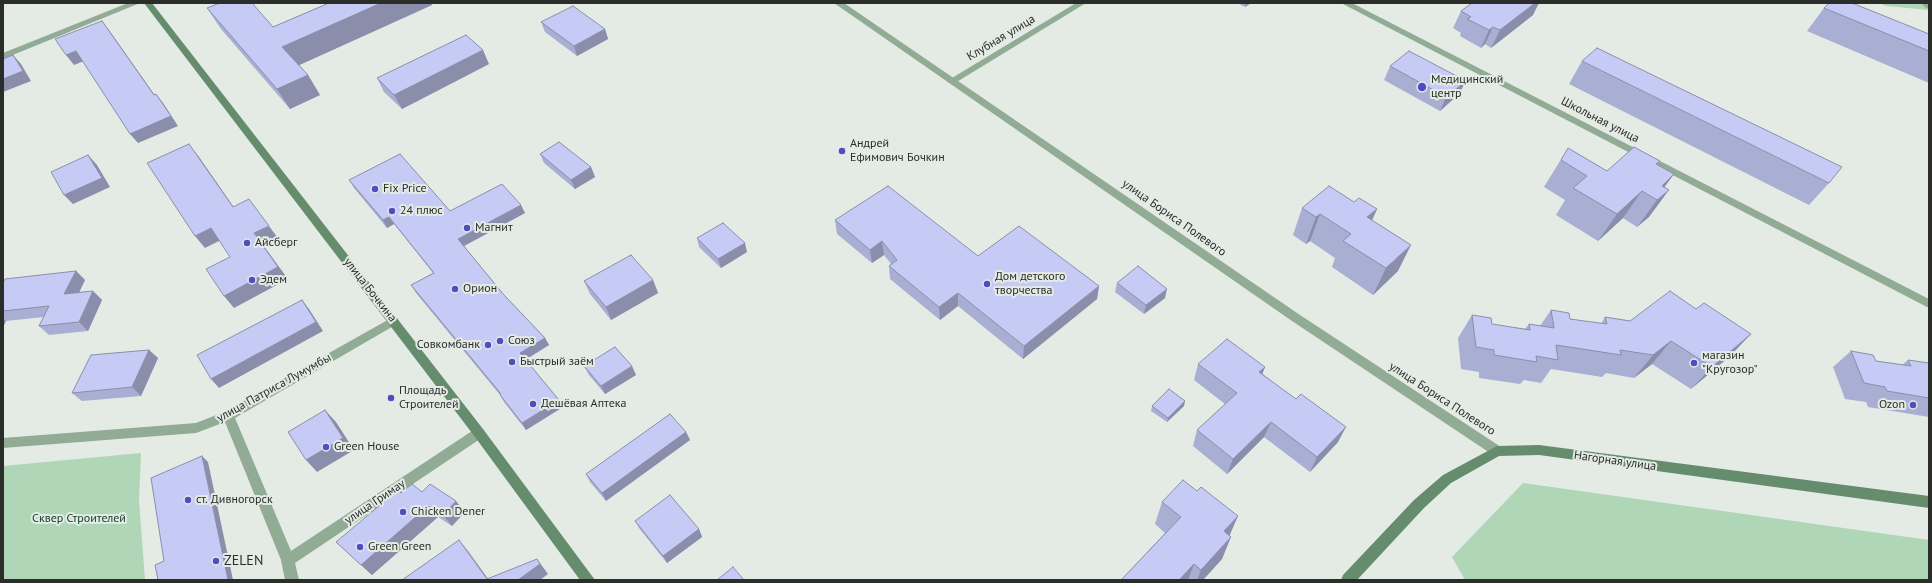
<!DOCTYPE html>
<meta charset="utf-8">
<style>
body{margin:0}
#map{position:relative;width:1932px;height:583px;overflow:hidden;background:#e4ebe5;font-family:"PT Sans",sans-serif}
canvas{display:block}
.frame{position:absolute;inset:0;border:4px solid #2a2d2a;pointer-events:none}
</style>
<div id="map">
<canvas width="1932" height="583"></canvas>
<div class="frame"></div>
</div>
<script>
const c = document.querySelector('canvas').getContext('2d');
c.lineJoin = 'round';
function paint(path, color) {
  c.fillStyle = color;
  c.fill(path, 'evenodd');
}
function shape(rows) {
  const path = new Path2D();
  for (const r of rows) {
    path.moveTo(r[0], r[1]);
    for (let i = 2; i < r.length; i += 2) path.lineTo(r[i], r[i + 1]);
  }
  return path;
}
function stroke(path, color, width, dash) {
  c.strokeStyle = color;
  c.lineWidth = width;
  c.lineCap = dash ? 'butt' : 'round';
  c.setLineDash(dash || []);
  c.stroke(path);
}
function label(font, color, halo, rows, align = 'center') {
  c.font = font + ' "PT Sans",sans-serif';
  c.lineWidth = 4;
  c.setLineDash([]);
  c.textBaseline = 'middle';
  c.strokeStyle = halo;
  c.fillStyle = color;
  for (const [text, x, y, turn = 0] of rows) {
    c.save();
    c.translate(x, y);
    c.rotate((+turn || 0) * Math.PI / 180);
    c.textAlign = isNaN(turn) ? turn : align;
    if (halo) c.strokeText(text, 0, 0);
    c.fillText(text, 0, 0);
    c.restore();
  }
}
const green = shape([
 [1879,3,1929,3,1929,10,1886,6],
 [141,453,139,500,145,580,3,580,3,466],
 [1523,483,1929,540,1929,580,1465,580,1452,557]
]);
const pedestrian = shape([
 [1076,3,1086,3,955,83,949,83,947,81,1076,3]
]);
const minor = shape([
 [128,3,140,3,3,59,3,53,128,3],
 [1341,3,1352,3,1929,299,1929,308,1341,3],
 [393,317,397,318,399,321,397,324,235,418,291,551,475,429,479,428,483,429,485,433,483,437,295,563,299,580,285,580,281,560,225,422,196,433,3,448,3,438,196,423,224,412,393,317]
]);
const tertiary = shape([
 [834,3,844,3,1300,315,1501,447,1503,451,1501,455,1497,456,1493,455,1292,321,834,3],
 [1921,3,1929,3,1929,9,1926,8,1921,3]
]);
const secondary = shape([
 [144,3,152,3,483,429,595,580,580,580,475,437,144,3],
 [1539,445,1929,496,1929,508,1539,455,1499,456,1451,483,1424,508,1357,580,1341,580,1343,575,1414,500,1443,475,1497,446,1539,445]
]);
const wall = shape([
 [329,3,431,3,432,5,299,65,308,75,320,95,290,109,221,29,207,8,273,27],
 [1237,3,1251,3,1245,7],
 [1824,8,1929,34,1929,83,1807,31],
 [1461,11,1533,15,1491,48,1485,44,1481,48,1460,36,1461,33,1453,28],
 [541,22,605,29,608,39,577,56,545,32],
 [1582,61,1829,183,1809,205,1569,84],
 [489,64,402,109,384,92,377,78],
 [1390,66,1459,94,1440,111,1384,80],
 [1568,148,1607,171,1657,165,1674,174,1664,187,1649,217,1637,227,1623,218,1598,241,1556,215,1565,200,1544,187],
 [540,154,591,167,595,177,575,189,544,163],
 [349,180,450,211,525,213,464,246,504,295,545,338,549,345,526,360,559,400,563,407,526,430,504,402,500,395,416,293,411,285,433,273,394,224,387,228,354,188],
 [1354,202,1377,209,1372,220,1398,271,1373,295,1332,267,1335,258,1310,241,1306,244,1293,235,1302,208],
 [835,220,1099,286,1097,299,1023,359,958,306,940,320,890,279,889,266,891,264,884,255,872,263,837,234],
 [697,238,747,252,721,268,699,247],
 [76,271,85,280,79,292,93,291,102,300,88,331,49,335,39,326,44,317,6,321,3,327,3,283],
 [653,280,658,293,611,320,590,294,584,281],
 [1117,283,1165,298,1144,314,1115,292],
 [1696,309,1751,334,1729,357,1691,389,1652,364,1634,378,1606,373,1602,377,1551,369,1541,383,1524,380,1520,384,1479,378,1479,372,1461,369,1458,338,1472,315,1492,324,1525,329,1529,324,1540,326,1551,310,1570,319,1601,324,1605,317,1630,321],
 [149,350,158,358,141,396,82,401,72,393],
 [1851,351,1876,361,1902,365,1908,360,1929,363,1929,417,1868,407,1866,402,1845,399,1833,367],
 [1198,364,1265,367,1262,373,1338,442,1310,472,1264,437,1227,474,1193,446,1197,430,1225,404,1194,380],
 [584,366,636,375,605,394,589,375],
 [1152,406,1184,406,1167,422,1151,411],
 [686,432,690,440,606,501,590,482,586,474],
 [422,492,465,512,452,526,438,517,372,575,336,542],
 [1162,502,1229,536,1222,559,1203,580,1121,580,1165,533,1155,524],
 [635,521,699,529,702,537,667,563,639,528]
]);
const shadedWall = shape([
 [381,3,431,3,432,5,295,67,282,47],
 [1246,3,1251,3,1245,7],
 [1535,3,1539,3,1533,15,1491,48,1500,30],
 [102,21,109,30,161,104,154,95],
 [1493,27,1485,44,1481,48,1489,30],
 [605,29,608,39,577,56,574,46],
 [483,50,489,64,402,109,394,95],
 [76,51,84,61,74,65,66,55],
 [13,55,21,64,31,81,3,92,3,79],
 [308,75,320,95,290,109,277,89],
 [1466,81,1459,94,1440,111,1446,97],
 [156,94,163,103,178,126,138,143,130,134],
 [189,144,199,157,242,219,233,207],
 [88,155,97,165,110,187,73,204,64,195],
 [591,167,595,177,575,189,571,180],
 [1674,174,1656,199,1662,186],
 [1669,190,1649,217,1637,227,1657,200],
 [1642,191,1623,218,1598,241,1617,214],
 [521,205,525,213,462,247,458,239],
 [1377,209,1365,236,1367,217],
 [1320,214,1310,241,1306,244,1316,217],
 [389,217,394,224,387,228,383,220],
 [269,226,278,238,263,245,288,279,234,308,224,296,254,233],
 [211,228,221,240,205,248,195,236],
 [882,241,884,255,872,263,870,250],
 [745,243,747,252,721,268,718,259],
 [1411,245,1398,271,1373,295,1386,268],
 [76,271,85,280,74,303,64,294],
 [653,280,658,293,611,320,606,307],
 [1099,286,1097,299,1023,359,1024,346],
 [1167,289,1165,298,1144,314,1146,305],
 [93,291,102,300,88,331,79,322],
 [958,293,958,306,940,320,939,307],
 [302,300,309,309,323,331,219,388,211,379],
 [3,319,6,321,3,327],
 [1751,334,1729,357,1691,389,1712,367],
 [545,338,549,345,524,360,520,353],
 [1671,341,1652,364,1634,378,1653,355],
 [149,350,158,358,141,396,132,387],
 [632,366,636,375,605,394,601,386],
 [1265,367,1259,383,1259,372],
 [559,400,563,407,526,430,522,423],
 [1185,401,1184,406,1167,422,1168,418],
 [325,410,336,422,354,450,317,472,306,460],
 [1271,422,1264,437,1227,474,1233,459],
 [1346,427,1338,442,1310,472,1317,457],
 [686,432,690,440,606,501,602,493],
 [202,456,208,462,233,580,228,580],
 [456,501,465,512,452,526,443,515],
 [428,506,438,517,372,575,361,565],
 [1238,516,1228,539,1224,531],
 [699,529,702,537,667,563,663,556],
 [1231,537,1222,559,1203,580,1197,580,1201,570],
 [459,540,468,551,489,580,488,580],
 [537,559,548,574,540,580,518,580],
 [1194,564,1188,580,1179,580]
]);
const building = shape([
 [220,3,252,3,273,27,329,3,381,3,282,47,308,75,277,89,207,8,220,3],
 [1472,3,1535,3,1500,30,1493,27,1489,30,1467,19,1471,17,1461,11,1472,3],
 [1829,3,1852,3,1929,34,1929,51,1824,8,1829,3],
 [573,6,605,29,574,46,541,22,573,6],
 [102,21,154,95,156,94,171,116,130,134,76,51,66,55,55,39,102,21],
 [466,35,483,50,394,95,377,78,466,35],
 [1597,48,1842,167,1829,183,1582,61,1597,48],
 [1409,51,1466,81,1446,97,1390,66,1409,51],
 [13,55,23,71,3,79,3,59,13,55],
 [559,142,591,167,571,180,540,154,559,142],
 [189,144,233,207,249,199,269,226,254,233,278,267,224,296,206,269,230,257,211,228,195,236,147,163,189,144],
 [1634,147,1660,161,1656,164,1674,174,1662,186,1669,190,1657,200,1642,191,1617,214,1573,188,1587,176,1561,160,1568,148,1607,171,1634,147],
 [400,154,450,211,502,184,521,205,458,239,504,295,545,338,520,353,559,400,522,423,500,395,501,394,411,285,434,273,389,217,383,220,349,180,400,154],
 [88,155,102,178,64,195,51,172,88,155],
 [888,186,978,256,1019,226,1099,286,1024,346,958,293,939,307,889,266,897,260,882,241,870,250,835,220,888,186],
 [1329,186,1354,202,1359,198,1377,209,1367,217,1411,245,1386,268,1343,241,1351,234,1320,214,1316,217,1302,208,1329,186],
 [723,223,745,243,718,259,697,238,723,223],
 [631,255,653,280,606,307,584,281,631,255],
 [1138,266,1167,289,1146,305,1117,283,1138,266],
 [76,271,64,294,93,291,79,322,39,326,49,306,3,311,3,283,5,279,76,271],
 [1670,291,1696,309,1704,303,1751,334,1712,367,1671,341,1653,355,1620,350,1621,355,1556,345,1558,360,1536,356,1537,362,1494,355,1494,350,1476,347,1472,315,1491,318,1492,324,1530,330,1529,324,1554,328,1551,310,1569,313,1570,319,1607,324,1605,317,1630,321,1670,291],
 [302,300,316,322,211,379,197,355,302,300],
 [1227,339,1265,367,1259,372,1296,399,1301,394,1346,427,1317,457,1271,422,1233,459,1197,430,1237,393,1198,364,1227,339],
 [615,347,632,366,601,386,584,366,615,347],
 [149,350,132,387,72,393,91,355,149,350],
 [1851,351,1873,355,1876,361,1911,366,1908,360,1929,363,1929,398,1887,391,1885,387,1864,383,1851,351],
 [1169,389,1185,401,1168,418,1152,406,1169,389],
 [325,410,343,438,306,460,288,432,325,410],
 [670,414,686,432,602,493,586,474,670,414],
 [202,456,228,580,158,580,155,565,164,561,151,478,202,456],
 [1183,480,1197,491,1201,487,1238,516,1224,531,1231,537,1201,570,1194,564,1179,580,1121,580,1181,517,1162,502,1183,480],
 [412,484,422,492,430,484,456,501,443,515,428,506,361,565,336,542,398,490,401,493,412,484],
 [670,495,699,529,663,556,635,521,670,495],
 [459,540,487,579,537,559,540,564,518,580,402,580,459,540],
 [733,567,744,580,717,580,733,567]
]);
const markers = [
 [1422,87,5,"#504dc3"],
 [842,151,4,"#504dc3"],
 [375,189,4,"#504dc3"],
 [392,211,4,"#504dc3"],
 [467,228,4,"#504dc3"],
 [247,243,4,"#504dc3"],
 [252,280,4,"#504dc3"],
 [987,284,4,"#504dc3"],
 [455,289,4,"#504dc3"],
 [500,341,4,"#504dc3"],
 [488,345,4,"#504dc3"],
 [512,362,4,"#504dc3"],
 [1694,363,4,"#504dc3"],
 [391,398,4,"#504dc3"],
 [533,404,4,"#504dc3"],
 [1913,405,4,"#504dc3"],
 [326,447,4,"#504dc3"],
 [188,500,4,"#504dc3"],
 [403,512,4,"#504dc3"],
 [360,547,4,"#504dc3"],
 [216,561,4,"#504dc3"]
];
const streetNames = [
 ["Клубная улица",1001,38,-31],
 ["Школьная улица",1600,120,27],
 ["улица Бориса Полевого",1174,218,35],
 ["улица Бочкина",370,290,52],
 ["улица Патриса Лумумбы",274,388,-29],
 ["улица Бориса Полевого",1442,399,33],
 ["Нагорная улица",1615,461,8],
 ["улица Гримау",375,502,-34]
];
const poiNames = [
 ["Медицинский",1431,80],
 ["центр",1431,94],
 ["Андрей",850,144],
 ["Ефимович Бочкин",850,158],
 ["Fix Price",383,189],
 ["24 плюс",400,211],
 ["Магнит",475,228],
 ["Айсберг",255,243],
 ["Дом детского",995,277],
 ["творчества",995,291],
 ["Эдем",260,280],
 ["Орион",463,289],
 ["Союз",508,341],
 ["Совкомбанк",480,345,"right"],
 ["магазин",1702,356],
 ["\"Кругозор\"",1702,370],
 ["Быстрый заём",520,362],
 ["Площадь",399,391],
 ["Строителей",399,405],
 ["Дешёвая Аптека",541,404],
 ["Ozon",1905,405,"right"],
 ["Green House",334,447],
 ["ст. Дивногорск",196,500],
 ["Chicken Dener",411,512],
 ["Green Green",368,547]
];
const parkNames = [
 ["Сквер Строителей",79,519]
];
const nearPoinames = [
 ["ZELEN",224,561]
];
paint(green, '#afd6b6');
paint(pedestrian, '#91ab95');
paint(minor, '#91ab95');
paint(tertiary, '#91ab95');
paint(secondary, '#658d6d');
paint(wall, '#a9afd2');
paint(shadedWall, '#8a8eab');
paint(building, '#c5cbf4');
stroke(building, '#8a8eab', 1);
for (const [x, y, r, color] of markers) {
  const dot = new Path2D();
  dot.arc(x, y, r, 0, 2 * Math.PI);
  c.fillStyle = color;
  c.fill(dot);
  stroke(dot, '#e4ebe5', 1.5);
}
label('12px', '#2a2d2a', '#e4ebe5', streetNames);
label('12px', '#2a2d2a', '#e4ebe5', poiNames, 'left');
label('12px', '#124121', '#e4ebe5', parkNames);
label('14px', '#2a2d2a', '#e4ebe5', nearPoinames, 'left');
</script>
